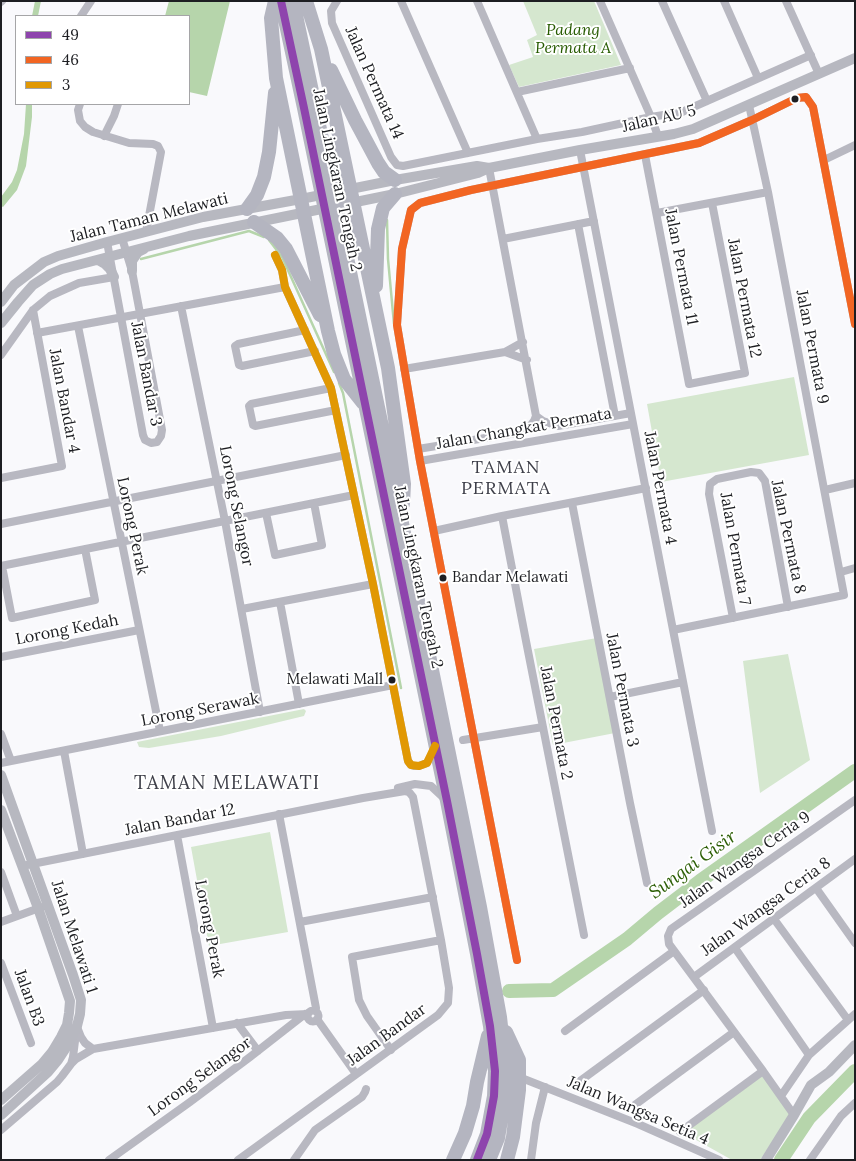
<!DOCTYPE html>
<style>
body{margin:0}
#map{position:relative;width:856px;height:1161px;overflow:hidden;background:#f9f9fc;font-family:Lora,serif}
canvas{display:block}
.frame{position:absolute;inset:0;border:2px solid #1d1e22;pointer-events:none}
.legend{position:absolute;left:15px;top:15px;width:175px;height:90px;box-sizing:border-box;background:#fff;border:1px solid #a5a5a7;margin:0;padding:6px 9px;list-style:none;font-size:15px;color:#1d1e22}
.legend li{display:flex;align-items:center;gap:10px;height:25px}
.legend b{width:25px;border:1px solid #a5a5a7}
</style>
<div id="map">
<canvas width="856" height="1161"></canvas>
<div class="frame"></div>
<ul class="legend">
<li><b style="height:6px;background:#8e44ad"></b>49</li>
<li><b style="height:6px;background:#f26522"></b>46</li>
<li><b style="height:6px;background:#e19803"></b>3</li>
</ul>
</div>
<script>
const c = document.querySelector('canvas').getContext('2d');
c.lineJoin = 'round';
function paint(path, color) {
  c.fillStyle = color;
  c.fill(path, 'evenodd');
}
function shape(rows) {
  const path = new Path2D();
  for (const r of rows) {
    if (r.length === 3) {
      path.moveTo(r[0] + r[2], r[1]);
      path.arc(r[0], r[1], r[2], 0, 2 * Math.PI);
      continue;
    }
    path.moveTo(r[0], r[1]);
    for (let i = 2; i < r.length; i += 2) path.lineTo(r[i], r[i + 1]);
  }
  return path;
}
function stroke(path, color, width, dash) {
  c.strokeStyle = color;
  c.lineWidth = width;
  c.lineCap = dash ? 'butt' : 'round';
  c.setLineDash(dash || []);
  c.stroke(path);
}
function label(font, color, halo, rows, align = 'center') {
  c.font = font + ' Lora,serif';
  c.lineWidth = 4;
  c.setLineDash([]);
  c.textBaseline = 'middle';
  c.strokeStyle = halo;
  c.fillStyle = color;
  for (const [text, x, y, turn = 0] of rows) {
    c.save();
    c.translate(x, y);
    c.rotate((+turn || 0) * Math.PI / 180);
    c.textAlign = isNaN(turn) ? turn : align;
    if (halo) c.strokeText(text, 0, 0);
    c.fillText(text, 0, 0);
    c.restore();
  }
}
const green = shape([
 [523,1,594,1,621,65,519,87,509,65,533,57,527,40,537,35],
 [794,377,809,455,661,482,647,404],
 [597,638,615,733,553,745,534,649],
 [788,654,810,760,760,793,743,661],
 [304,709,306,711,304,716,221,736,149,748,139,747,137,742],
 [270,832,288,932,209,946,191,847],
 [762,1073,792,1112,760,1160,732,1160,682,1132]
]);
const water = shape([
 [35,1,41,1,38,16,32,16],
 [169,1,230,1,207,96,189,92,189,16,165,16],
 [26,104,32,104,32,117,26,166,17,190,3,207,1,206,1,197,12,182,17,170,24,134]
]);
const stream = shape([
 [387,220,388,259,394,324],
 [269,240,282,257,334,372],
 [141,259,249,231,264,237],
 [339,383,343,393,401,688]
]);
const river = shape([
 [509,991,553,990,627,939,658,913,700,881,855,771],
 [781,1160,809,1118,855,1071]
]);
const street = shape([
 [337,1,331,11,332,23,391,157,397,165,403,166,537,139,582,132,651,117,682,112,811,55],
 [401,1,468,153],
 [477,1,537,139],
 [600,1,651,117,658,136],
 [662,1,707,101],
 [724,1,758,78],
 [786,1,819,74],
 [1,2,2,1],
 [81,16,91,1],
 [517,92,630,68],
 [80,104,78,110,80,121,85,127,93,132,129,143,153,144,158,146,161,152,146,232],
 [104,136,114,116,118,104],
 [580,150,712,831],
 [645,155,689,384,745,373,712,203],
 [824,160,855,145],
 [489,168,536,416,543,421,558,426,631,413],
 [657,213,768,192],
 [578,224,615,416],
 [503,239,594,221],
 [107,242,143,435,145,440,151,443,157,442,161,436,162,430,132,271,122,238],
 [275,255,282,270,285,287,331,388,373,584,408,761,411,765,414,766,419,766,427,763,435,748],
 [181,306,225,521,260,712],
 [78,326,160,731],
 [305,330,238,344,235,346,239,365,242,366,315,351],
 [37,333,285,287],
 [505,352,527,360],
 [1,355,33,310,50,296,79,283,114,277],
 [404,369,505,352,523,342],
 [331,388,251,404,249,406,253,425,255,426,336,410],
 [418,449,522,432,531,425,534,421,536,416],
 [420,461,633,424],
 [1,478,62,466,33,310],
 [825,490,855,483],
 [572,503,630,803,647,883],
 [266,513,275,555,322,545,314,503],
 [502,516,526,641,584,935],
 [1,524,346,455],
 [434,531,502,516,646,488],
 [1,566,354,495],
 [2,566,12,618,95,600,85,549],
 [841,572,855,568],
 [280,602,299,704],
 [242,609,373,584],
 [733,618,709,494,710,484,717,479,751,472,759,473,765,481,788,607],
 [673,630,844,595,768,192,749,105],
 [1,657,139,630],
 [610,697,683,682],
 [1,734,11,761],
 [463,740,543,727],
 [64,751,83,854],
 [1,763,393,685],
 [398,788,415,784,431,786,446,800],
 [279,814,316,1008,315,1011],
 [177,835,213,1028],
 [22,866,363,798,405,791,409,792,413,797,441,940,449,988,448,1003,438,1015,238,1160],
 [1,872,17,916],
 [816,888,855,943],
 [774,919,848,1020],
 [1,922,42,907],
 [300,922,433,897],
 [735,948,809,1055],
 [517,960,420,461,397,325,402,249,411,210,420,203,471,190,699,143,752,120,797,98,806,97,813,107,855,324],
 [1,963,31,1043],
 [694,977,855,859],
 [313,1016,5.5],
 [317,1019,356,1074],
 [237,1023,258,1051],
 [77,1027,81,1037,85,1043,93,1049],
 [565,1031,674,951],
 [391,1050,367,1016,359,1000,352,957,441,940],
 [71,1064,76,1059,93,1049,286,1015,308,1014],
 [519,1077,638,1124,719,1160],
 [580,1081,704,990],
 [781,1096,809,1055,855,1014],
 [632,1107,734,1032],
 [794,1115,763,1071,669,944,668,936,671,929,855,800],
 [1,1130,57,1082,62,1076,71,1064,73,1057,76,1033],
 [680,1132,763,1071],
 [109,1160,190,1102,250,1057,305,1014],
 [294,1160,315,1130,362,1097,365,1092,366,1089],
 [531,1160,536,1123,545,1087],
 [810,1160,841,1116,855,1103]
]);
const secondary = shape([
 [98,260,105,264,110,269,114,277],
 [132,271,132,261,138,252,144,249],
 [1,302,14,285,44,262,58,256,107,242,203,217,301,199,395,180,477,166,489,168],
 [1,323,18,302,33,285,50,274,62,269,189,236,395,194,478,173,489,168,580,150,674,134,693,129,855,58],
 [1,775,73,975,81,1000,80,1014,77,1026,69,1043,58,1060,48,1072,1,1115],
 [1,810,38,908,70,1001,69,1013,67,1025,61,1037,52,1052,42,1064,1,1100],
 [766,1160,794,1115,811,1085,829,1072,855,1045]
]);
const highway = shape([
 [275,1,271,18,276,78,328,331,334,354,344,379,363,403],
 [281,1,304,108,447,801,477,954,490,1026,495,1071,494,1096,487,1134,477,1160],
 [293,1,350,272,415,586,480,907,500,1017,506,1071,505,1097,498,1138,489,1160],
 [306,1,321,49,388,368,404,484,403,504],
 [331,70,355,120,378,163,384,172,395,180],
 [247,209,257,195,264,177,269,152,275,93],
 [254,222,277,238,286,249,320,315],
 [376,286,378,229,383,208,395,194],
 [506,1032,519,1060,519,1090,513,1137,507,1160],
 [453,1160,465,1133,473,1106,477,1082,488,1036]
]);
const bus1 = shape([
 [281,1,304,108,447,801,477,954,490,1026,495,1071,494,1096,487,1134,477,1160]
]);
const bus2 = shape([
 [517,960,420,461,397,325,402,249,411,210,420,203,471,190,699,143,752,120,797,98,806,97,813,107,855,324]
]);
const bus3 = shape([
 [275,255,282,270,285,287,331,388,373,584,408,761,411,765,419,766,427,763,435,746]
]);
const markers = [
 [795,99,4.5,"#1d1e22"],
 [443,578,4.5,"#1d1e22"],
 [392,680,4.5,"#1d1e22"]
];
const busNames = [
 ["Bandar Melawati",452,578],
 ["Melawati Mall",383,680,"right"]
];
const parkNames = [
 ["Padang",573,30],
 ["Permata A",573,48]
];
const streetNames = [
 ["Jalan Permata 14",374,83,66],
 ["Jalan AU 5",659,119,-13],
 ["Jalan Lingkaran Tengah 2",337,180,78],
 ["Jalan Taman Melawati",149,218,-14],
 ["Jalan Permata 11",681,267,79],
 ["Jalan Permata 12",744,298,79],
 ["Jalan Permata 9",812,347,79],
 ["Jalan Bandar 3",146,374,79],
 ["Jalan Bandar 4",64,401,79],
 ["Jalan Changkat Permata",524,429,-10],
 ["Jalan Permata 4",660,488,79],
 ["Lorong Selangor",236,506,79],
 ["Lorong Perak",132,526,78],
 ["Jalan Permata 8",788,537,78],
 ["Jalan Permata 7",735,549,80],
 ["Jalan Lingkaran Tengah 2",418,577,78],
 ["Lorong Kedah",67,630,-11],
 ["Jalan Permata 3",622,690,79],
 ["Lorong Serawak",200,710,-11],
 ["Jalan Permata 2",556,723,79],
 ["Jalan Bandar 12",180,820,-11],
 ["Jalan Wangsa Ceria 9",745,860,-35],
 ["Jalan Wangsa Ceria 8",766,907,-36],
 ["Lorong Perak",209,929,79],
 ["Jalan Melawati 1",74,937,72],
 ["Jalan B3",29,998,70],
 ["Jalan Bandar",387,1035,-36],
 ["Lorong Selangor",200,1077,-36],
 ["Jalan Wangsa Setia 4",638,1111,23]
];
const neighbourhoodNames = [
 ["TAMAN",506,468],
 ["PERMATA",506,489]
];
const waterNames = [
 ["Sungai Gisir",693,865,-36]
];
const quarterNames = [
 ["TAMAN MELAWATI",227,784]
];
paint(green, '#d5e7cf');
paint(water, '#b6d5ab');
stroke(stream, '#b6d5ab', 2.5);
stroke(river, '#b6d5ab', 14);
stroke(street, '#b8b8c1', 8);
stroke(secondary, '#b7b8c0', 10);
stroke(highway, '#b4b5c0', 14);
stroke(bus1, '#8e44ad', 8);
stroke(bus2, '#f26522', 8);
stroke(bus3, '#e19803', 8);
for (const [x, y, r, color] of markers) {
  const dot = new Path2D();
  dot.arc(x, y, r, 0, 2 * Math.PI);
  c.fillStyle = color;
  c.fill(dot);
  stroke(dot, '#fff', 2);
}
label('15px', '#1d1e22', '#fff', busNames, 'left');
label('italic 16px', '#275b00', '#fff', parkNames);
label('16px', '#1d1e22', '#fff', streetNames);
c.letterSpacing = '1px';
label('18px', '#3f404a', '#fff', neighbourhoodNames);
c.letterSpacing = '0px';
label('italic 18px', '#2b5e04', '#fff', waterNames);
c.letterSpacing = '1px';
label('19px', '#3f404a', '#fff', quarterNames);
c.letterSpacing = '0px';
</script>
